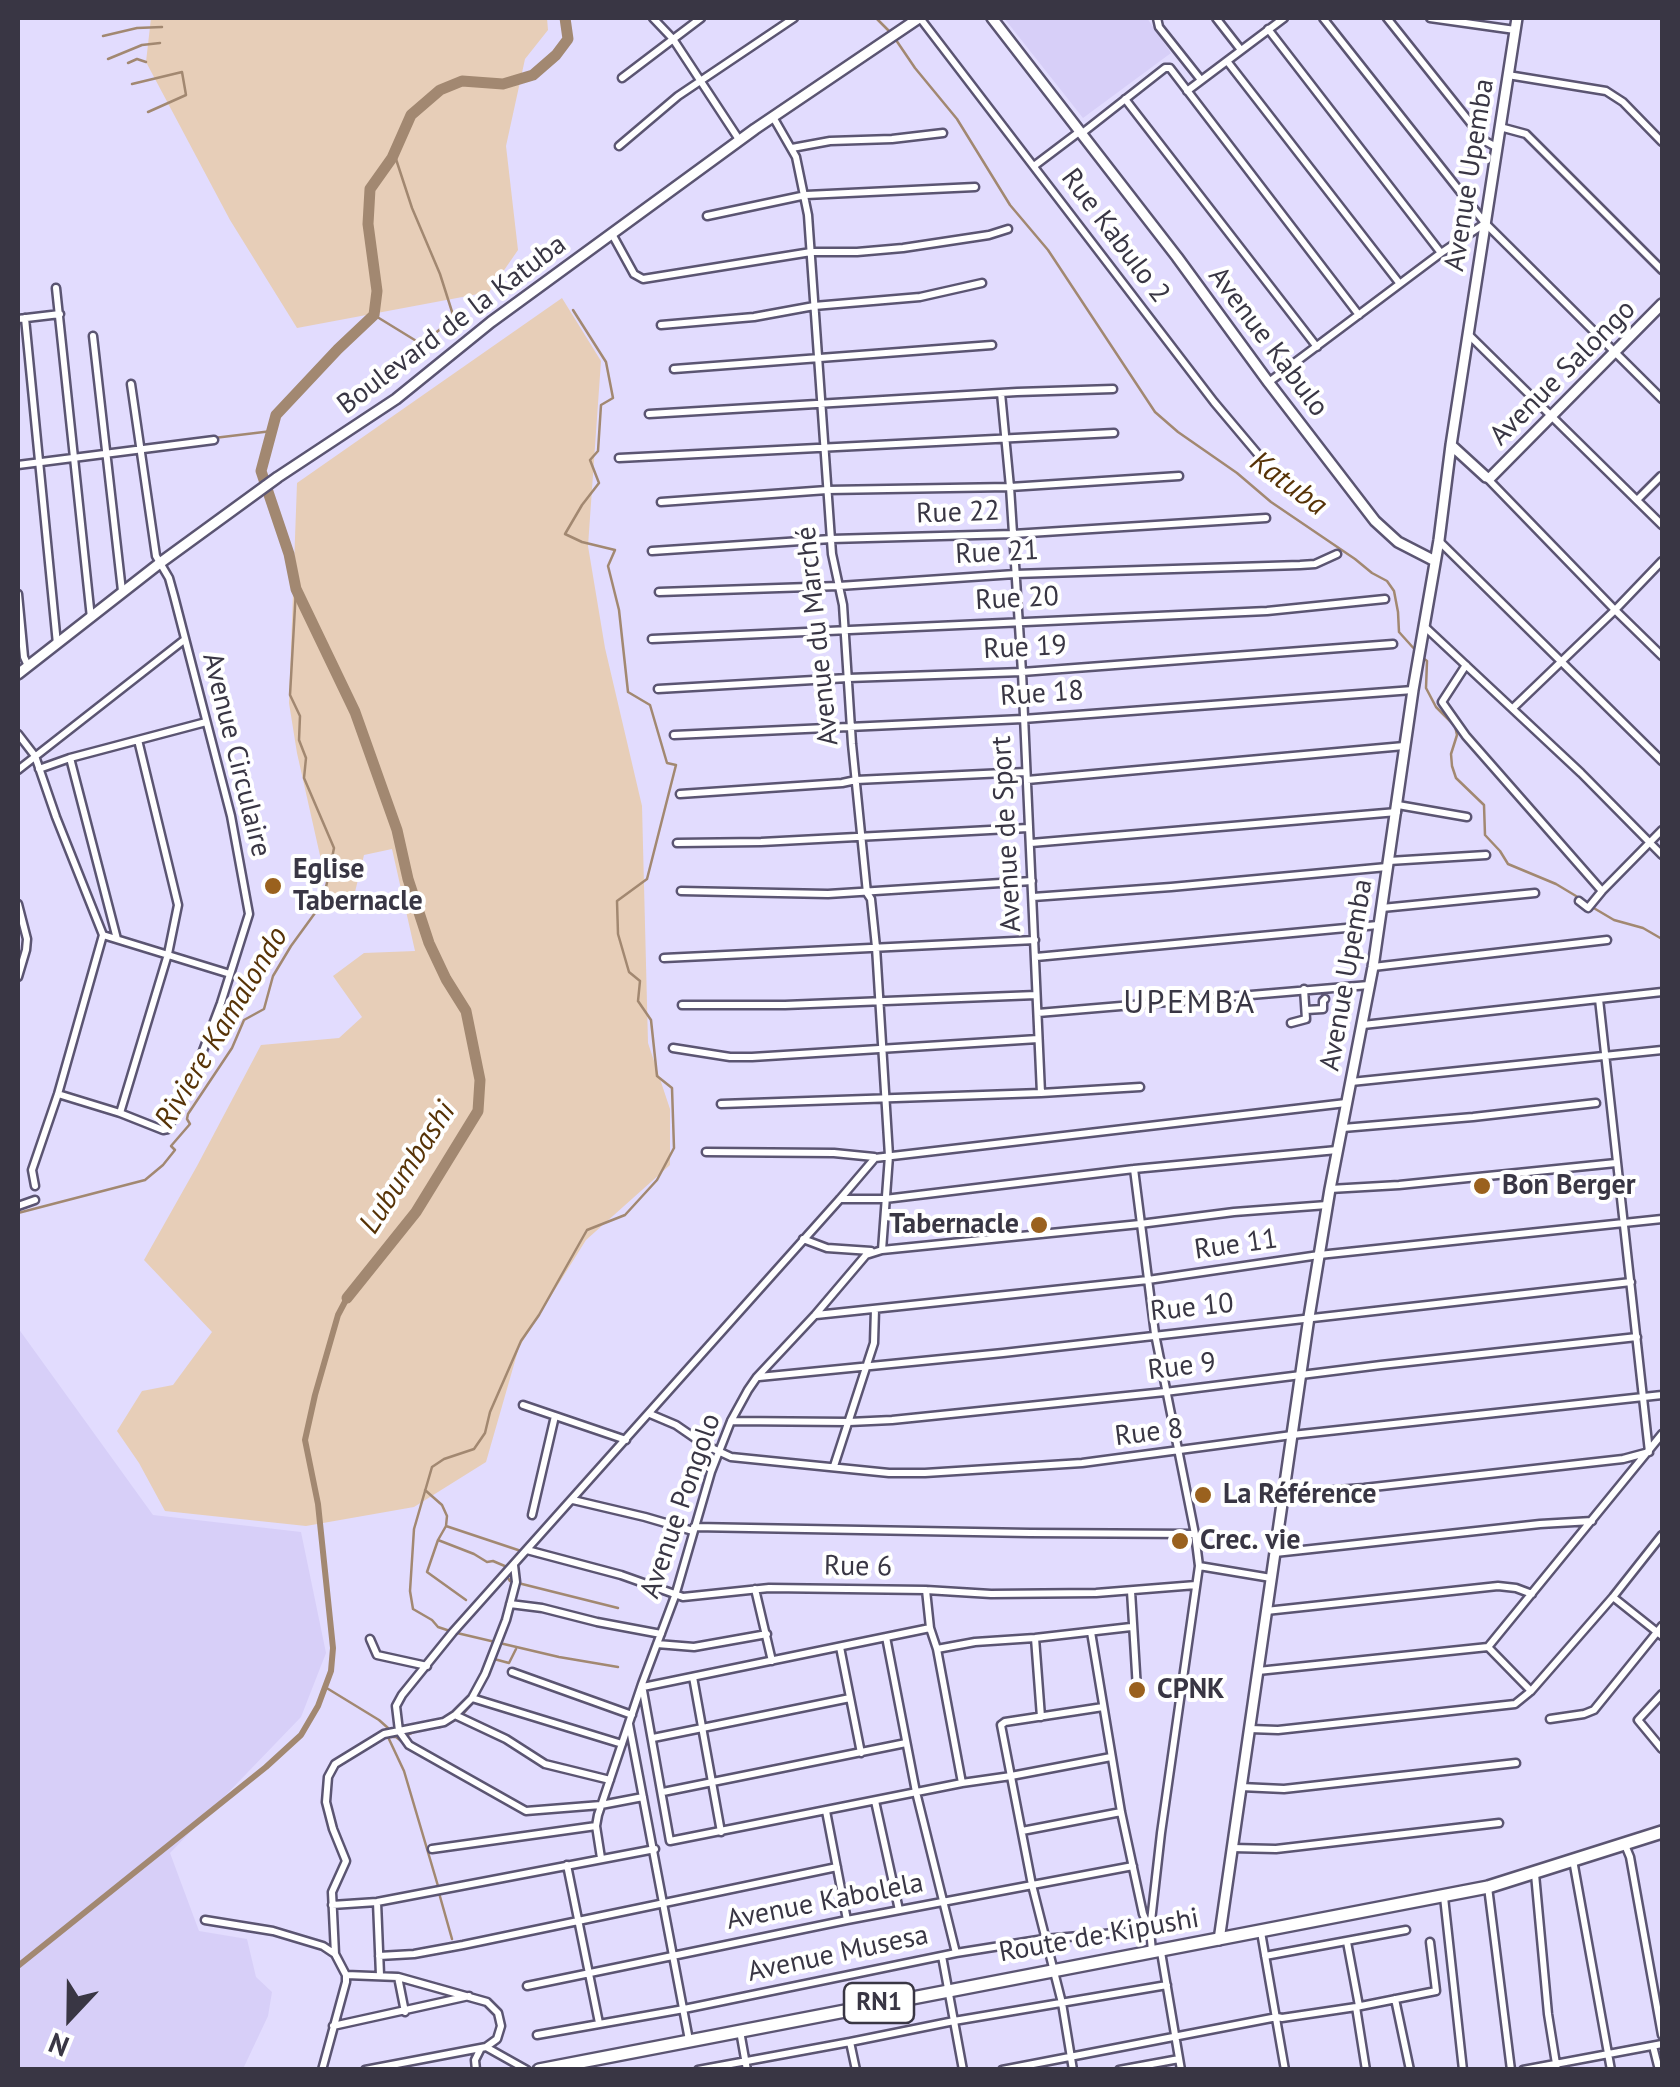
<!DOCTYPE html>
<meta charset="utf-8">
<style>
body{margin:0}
#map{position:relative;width:1680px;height:2087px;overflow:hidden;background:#e2dcfe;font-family:"PT Sans",sans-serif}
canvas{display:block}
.frame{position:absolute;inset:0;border:20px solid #393644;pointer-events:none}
.north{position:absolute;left:20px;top:1967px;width:100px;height:100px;-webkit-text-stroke:8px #fff;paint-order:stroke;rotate:202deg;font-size:28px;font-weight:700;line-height:40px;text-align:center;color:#393644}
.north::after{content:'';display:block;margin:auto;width:35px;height:45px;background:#393644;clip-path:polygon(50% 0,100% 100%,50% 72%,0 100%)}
</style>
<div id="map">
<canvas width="1680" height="2087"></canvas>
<div class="frame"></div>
<div class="north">N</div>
</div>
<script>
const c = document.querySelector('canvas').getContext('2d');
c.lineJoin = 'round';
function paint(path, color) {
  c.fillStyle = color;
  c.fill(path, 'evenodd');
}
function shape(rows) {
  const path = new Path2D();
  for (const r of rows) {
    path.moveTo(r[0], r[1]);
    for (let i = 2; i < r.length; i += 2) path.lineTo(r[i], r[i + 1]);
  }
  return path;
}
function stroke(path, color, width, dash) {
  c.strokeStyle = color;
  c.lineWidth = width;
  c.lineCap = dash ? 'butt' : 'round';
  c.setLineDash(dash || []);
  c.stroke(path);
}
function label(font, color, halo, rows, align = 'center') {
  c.font = font + ' "PT Sans",sans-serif';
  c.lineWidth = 8;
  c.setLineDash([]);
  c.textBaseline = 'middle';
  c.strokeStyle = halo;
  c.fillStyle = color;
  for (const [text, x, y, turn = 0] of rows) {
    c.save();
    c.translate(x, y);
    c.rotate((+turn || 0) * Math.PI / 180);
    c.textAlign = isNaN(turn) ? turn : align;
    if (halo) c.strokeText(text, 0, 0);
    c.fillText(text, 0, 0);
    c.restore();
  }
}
const built = shape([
 [1004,18,1147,18,1171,53,1083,118],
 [18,1328,153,1515,301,1532,326,1653,301,1717,170,1853,199,1931,247,1939,256,1977,272,1992,268,2016,243,2069,18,2069]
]);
const green = shape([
 [151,18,547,18,548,30,525,59,506,146,518,250,489,292,297,328,230,220,146,62],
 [562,298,601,361,588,546,605,648,642,806,648,1043,670,1109,670,1165,586,1240,519,1347,486,1462,414,1507,306,1526,165,1511,139,1463,117,1431,142,1391,173,1385,212,1332,144,1260,197,1166,261,1045,339,1038,362,1017,333,976,364,953,415,951,392,849,364,855,354,896,330,900,297,753,289,703,297,483]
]);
const stream = shape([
 [876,18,892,34],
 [103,36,137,28,162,27],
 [896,40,915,68,957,119,1010,205,1048,250,1155,412,1178,432,1237,473,1271,502,1355,559,1372,573,1387,581,1394,591,1398,612,1399,632,1417,652],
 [108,59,142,45,160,43],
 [128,63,137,59,146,62],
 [132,84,182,72,186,95,148,112],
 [374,315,418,342,428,339,454,318,440,274,412,208,394,153],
 [214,438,272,431],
 [1423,658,1427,661,1426,688,1436,707,1455,726,1457,735,1451,754,1452,766,1456,778,1484,805,1485,835,1500,851,1508,864,1556,884,1581,899],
 [1592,907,1614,920,1643,928,1662,939],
 [18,1213,145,1180,163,1165,175,1150,171,1146,190,1124,187,1119,188,1114,232,1048,244,1020,264,1009,273,976,291,946,323,902,334,848,304,778,306,758,299,740,300,716,290,695,296,589],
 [425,1490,442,1505,447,1516,446,1526,438,1540,427,1572,466,1600],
 [446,1526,536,1556],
 [438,1540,474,1554,487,1562,493,1561,507,1567],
 [506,1575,510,1581,618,1608],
 [450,1631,438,1627,432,1620,413,1609,410,1591,414,1529,432,1467,444,1459,474,1449,485,1433,490,1412,521,1341,539,1315,587,1230,625,1215,657,1180,674,1148,672,1088,657,1076,651,1020,638,1001,640,981,629,972,618,934,617,901,647,879,676,765,667,763,650,705,628,692,619,610,608,566,615,550,582,542,565,534,582,505,599,483,590,460,598,451,601,405,613,398,606,362,573,310],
 [457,1633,559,1657,618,1667],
 [494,1659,509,1663,516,1649],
 [325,1687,379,1720,388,1728],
 [463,1714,474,1701],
 [405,1736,418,1730,440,1727,457,1719],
 [388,1737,404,1771,438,1886],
 [391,1737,396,1737,418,1754],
 [410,1742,446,1763],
 [439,1893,452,1939]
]);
const canal = shape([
 [18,1966,266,1767,301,1735,318,1706,331,1671,333,1648,318,1504,305,1440,315,1395,338,1315,347,1298]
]);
const river = shape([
 [347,1298,416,1212,478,1111,480,1080,466,1011,446,979,429,943,408,879,397,830,355,712,296,589,289,554,261,471,276,415,338,349,374,315,377,291,368,224,370,189,392,158,411,115,440,90,462,81,503,84,533,75,556,55,568,39,565,18]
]);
const street = shape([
 [653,18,673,39,740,141],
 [920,18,1214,402,1278,478],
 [1157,18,1159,27,1201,80],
 [1216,18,1241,50],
 [1323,18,1485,223,1662,399],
 [1387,18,1485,141,1496,147],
 [1430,18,1515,30],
 [1268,29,1441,253],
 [1227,61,1400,284],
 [1508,75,1606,91,1623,102,1662,142],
 [622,78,701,18],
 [1187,91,1284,18],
 [1125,99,1317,347],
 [773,117,796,157,808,215,832,554,843,605,852,744,867,893,871,899,876,947,889,1156,882,1250],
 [1500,127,1526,134,1662,270],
 [1081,134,1165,68,1170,68,1359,315],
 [619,146,678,96,794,18],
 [792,148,830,141,892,139,943,133],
 [1034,166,1079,132],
 [707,216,806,195,975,187],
 [612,234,634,274,643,279,811,252,857,252,903,248,989,235,1008,229],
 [56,288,91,618],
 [25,318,57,644],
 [18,319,60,314],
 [661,325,754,317,814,306,920,297,982,283],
 [1469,335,1662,525],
 [93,336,122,591],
 [674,369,992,345],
 [1269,382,1441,253,1484,224],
 [1001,393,1010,487,1022,672,1041,1093],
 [649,414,1017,392,1113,389],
 [619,458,1114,433],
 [18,465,214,440],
 [1488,479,1615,610,1662,656],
 [1638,499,1661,476],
 [661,502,827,490,1010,487,1179,476],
 [1439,541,1662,761],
 [652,551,831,539,1013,534,1266,518],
 [659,592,839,586,1015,574,1300,565,1315,564,1337,554],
 [18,594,24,657,28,666],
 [1424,626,1581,773,1662,855],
 [652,639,1267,611,1385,599],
 [1466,665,1442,702,1466,736,1602,891],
 [658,689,848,678,1022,672,1393,644],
 [1513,708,1615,610,1662,561],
 [18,734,35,756,56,817,103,935,58,1094,32,1170,35,1186],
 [674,735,1023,719,1413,690],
 [70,758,117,939],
 [39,769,70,758,206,722],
 [18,770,184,640],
 [1027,780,1404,746],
 [680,794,842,783,856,780,1026,772],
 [1398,805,1467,817],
 [677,843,761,842,1028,828],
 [1031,843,1397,812],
 [1389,861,1486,855],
 [681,891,828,894,1032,881],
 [1033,897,1171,887,1387,867],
 [1579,901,1588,908,1602,891,1662,830],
 [18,904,27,939,26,950,18,977],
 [1382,908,1535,893],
 [103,935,230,974],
 [1036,957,1378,925],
 [664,958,1035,940],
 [1373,967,1607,940],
 [682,1005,785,1005,1036,995],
 [1306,1010,1323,1009,1323,1001,1325,999],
 [1038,1013,1369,985],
 [1291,1023,1306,1019,1304,989],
 [1363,1025,1662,992],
 [673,1048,730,1057,752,1057,1038,1039],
 [1351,1082,1662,1050],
 [58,1094,120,1113,163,1130,168,1129,198,1064,221,1003,249,914,231,816,174,596,169,578,156,556,131,384],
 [721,1104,1041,1093,1140,1087],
 [120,1113,168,954,178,905,138,740],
 [1343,1128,1473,1117,1596,1103],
 [706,1152,834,1153,874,1157],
 [1134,1169,1155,1334,1195,1534,1199,1566,1161,1833,1150,1930,1152,1951],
 [1330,1189,1399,1185,1616,1163],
 [840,1199,885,1199,1134,1169,1337,1150],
 [18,1206,35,1200],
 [803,1239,827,1248,871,1251],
 [816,1315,1148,1280,1319,1255,1662,1219],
 [759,1377,1003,1353,1631,1282],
 [523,1405,626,1440],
 [650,1414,676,1425,705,1445,731,1457,889,1473,925,1473,1082,1463,1292,1435,1662,1395],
 [731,1421,849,1422,892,1420,1165,1392,1381,1365,1637,1337],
 [834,1466,874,1343,875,1309],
 [1283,1494,1364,1488,1623,1459,1649,1452,1599,999],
 [573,1500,645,1517,693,1531],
 [532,1515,555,1416],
 [694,1527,1030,1533,1195,1534],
 [527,1550,621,1575,683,1597,769,1588,926,1590,991,1594,1096,1593,1196,1585],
 [1275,1553,1540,1524,1592,1521],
 [1199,1566,1271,1578],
 [755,1589,772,1661],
 [926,1590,930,1628,937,1649,962,1783],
 [1131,1591,1137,1689],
 [1613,1597,1662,1636],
 [510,1604,542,1608,597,1622,661,1634],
 [1266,1611,1498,1586,1516,1588,1532,1594],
 [886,1637,916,1792,956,1953],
 [1035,1638,1041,1717],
 [370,1639,377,1655,427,1666],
 [657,1644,694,1647,767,1634],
 [840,1647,861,1753],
 [1488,1647,1662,1434],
 [1488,1647,1531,1691],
 [937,1649,975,1642,1035,1638,1131,1627],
 [1258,1671,1488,1647],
 [512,1672,632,1715],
 [693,1677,721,1832],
 [642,1685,670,1841,962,1783,1011,1776,1111,1757],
 [643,1687,930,1628],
 [1662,1694,1638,1720,1662,1749],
 [472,1698,485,1674,506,1620,516,1582,514,1565],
 [455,1715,472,1698,622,1744],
 [1550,1719,1584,1714,1594,1710,1662,1626],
 [629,1724,689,2040],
 [1250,1729,1278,1730,1515,1704,1531,1691,1613,1597,1662,1535],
 [653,1738,850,1698],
 [1241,1787,1284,1789,1516,1763],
 [663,1792,906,1743],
 [643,1797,601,1805,526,1811,409,1745,399,1731,396,1706,402,1695,453,1632,840,1199,875,1158,1346,1103],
 [875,1801,899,1910],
 [826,1811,847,1920],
 [1022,1831,1121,1812],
 [1625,1845,1630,1857,1662,2035],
 [1232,1848,1276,1849,1499,1823],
 [432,1849,596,1826],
 [601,1858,596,1826,598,1815,642,1684,675,1596,711,1472,731,1421,748,1390,757,1377,815,1315,866,1255,882,1250,1140,1224,1234,1212,1327,1205],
 [1573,1860,1611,2070],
 [567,1865,599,2023],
 [1535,1874,1548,2014,1557,2070],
 [1488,1887,1511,2070],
 [1444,1897,1463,2070],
 [377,1902,380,1975],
 [332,1905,377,1902,655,1849],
 [205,1920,273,1931,323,1946,335,1954],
 [1261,1932,1285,2070],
 [1347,1942,1359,2006],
 [1161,1952,1181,2070],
 [379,1956,414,1954,463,1945,837,1867],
 [942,1956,963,2070],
 [1265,1956,1406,1930],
 [346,1975,398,1977,487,2002,498,2013,501,2026,497,2039,486,2047],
 [398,1977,405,2012],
 [527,1986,847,1920,1133,1866],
 [1395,1999,1410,2070],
 [1356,2007,1366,2070],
 [333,2026,469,1996],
 [740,2031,747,2070],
 [537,2035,684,2009,956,1953,1044,1939,1150,1930,1143,1914,1121,1812,1091,1632],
 [850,2042,856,2070],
 [1653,2046,1659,2070],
 [322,2070,346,1982,346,1975,335,1954,332,1892,346,1861,333,1829,326,1802,328,1777,335,1764,384,1734,444,1722,455,1715,506,1739,545,1764,610,1780],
 [365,2070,486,2047,527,2070],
 [476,2070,475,2060,480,2050],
 [698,2070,850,2042,954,2021,1167,1985],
 [1002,2070,1277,2017,1282,2018,1356,2007,1436,1991,1430,1942],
 [1073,2070,1062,2003,1032,1885,1001,1725,1005,1722,1103,1707],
 [1119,2070,1179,2059],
 [1523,2070,1662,2044]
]);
const secondary = shape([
 [992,18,1177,257,1269,383,1375,521,1398,542,1435,561],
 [1451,445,1486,477,1490,478,1662,304],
 [18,674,160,563,278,477,396,399,491,322,755,129,919,18],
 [1219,1940,1309,1317,1330,1189,1373,967,1413,690,1439,540,1451,445,1517,18]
]);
const highway = shape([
 [539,2070,1488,1887,1662,1832]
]);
const markers = [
 [273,886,10,"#9a611e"],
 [1482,1186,10,"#9a611e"],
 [1039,1225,10,"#9a611e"],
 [1203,1495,10,"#9a611e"],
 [1180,1541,10,"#9a611e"],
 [1137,1690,10,"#9a611e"]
];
const shields = [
 [879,2003,70]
];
const shieldNames = [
 ["RN1",879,2003]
];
const streetNames = [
 ["Avenue Upemba",1470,175,-81],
 ["Rue Kabulo 2",1115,236,53],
 ["Boulevard de la Katuba",452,325,-37],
 ["Avenue Kabulo",1268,342,53],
 ["Avenue Salongo",1563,373,-45],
 ["Rue 22",958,513,-2],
 ["Rue 21",997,553,-3],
 ["Rue 20",1017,599,-3],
 ["Avenue du Marché",818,636,-96],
 ["Rue 19",1025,648,-3],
 ["Rue 18",1042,694,-4],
 ["Avenue Circulaire",236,755,76],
 ["Avenue de Sport",1007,834,-93],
 ["Avenue Upemba",1347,975,-80],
 ["Rue 11",1236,1245,-8],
 ["Rue 10",1192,1308,-6],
 ["Rue 9",1182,1367,-7],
 ["Rue 8",1149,1433,-7],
 ["Avenue Pongolo",681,1506,-71],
 ["Rue 6",858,1567,1],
 ["Avenue Kabolela",825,1902,-11],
 ["Route de Kipushi",1099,1936,-10],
 ["Avenue Musesa",838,1954,-12]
];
const poiNames = [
 ["Eglise",293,870],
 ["Tabernacle",293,902],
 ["Bon Berger",1502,1186],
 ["Tabernacle",1019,1225,"right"],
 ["La Référence",1223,1495],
 ["Crec. vie",1200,1541],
 ["CPNK",1157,1690]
];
const waterNames = [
 ["Katuba",1288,484,36],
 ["Riviere Kamalondo",222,1028,-59],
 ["Lubumbashi",408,1168,-57]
];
const quarterNames = [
 ["UPEMBA",1190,1004]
];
paint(built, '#d7cff8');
paint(green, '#e7ceb8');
stroke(stream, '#a28871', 2.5);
stroke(canal, '#a28871', 6);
stroke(river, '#a28871', 11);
stroke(street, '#5b5572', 11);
stroke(secondary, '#5b5572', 14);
stroke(highway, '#5b5572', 16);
stroke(street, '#fff', 6);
stroke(secondary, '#fff', 9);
stroke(highway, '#fff', 11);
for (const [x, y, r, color] of markers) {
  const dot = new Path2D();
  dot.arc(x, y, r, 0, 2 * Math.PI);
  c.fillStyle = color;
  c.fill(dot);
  stroke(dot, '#fff', 4);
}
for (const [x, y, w] of shields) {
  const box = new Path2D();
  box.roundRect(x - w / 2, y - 20, w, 40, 8);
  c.fillStyle = '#fff';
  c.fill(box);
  stroke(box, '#393644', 2.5);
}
label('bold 25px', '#393644', null, shieldNames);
label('28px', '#393644', '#fff', streetNames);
label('bold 28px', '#393644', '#fff', poiNames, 'left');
label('italic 30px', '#573306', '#fff', waterNames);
c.letterSpacing = '2.5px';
label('32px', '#393644', '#fff', quarterNames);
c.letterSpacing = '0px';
</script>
